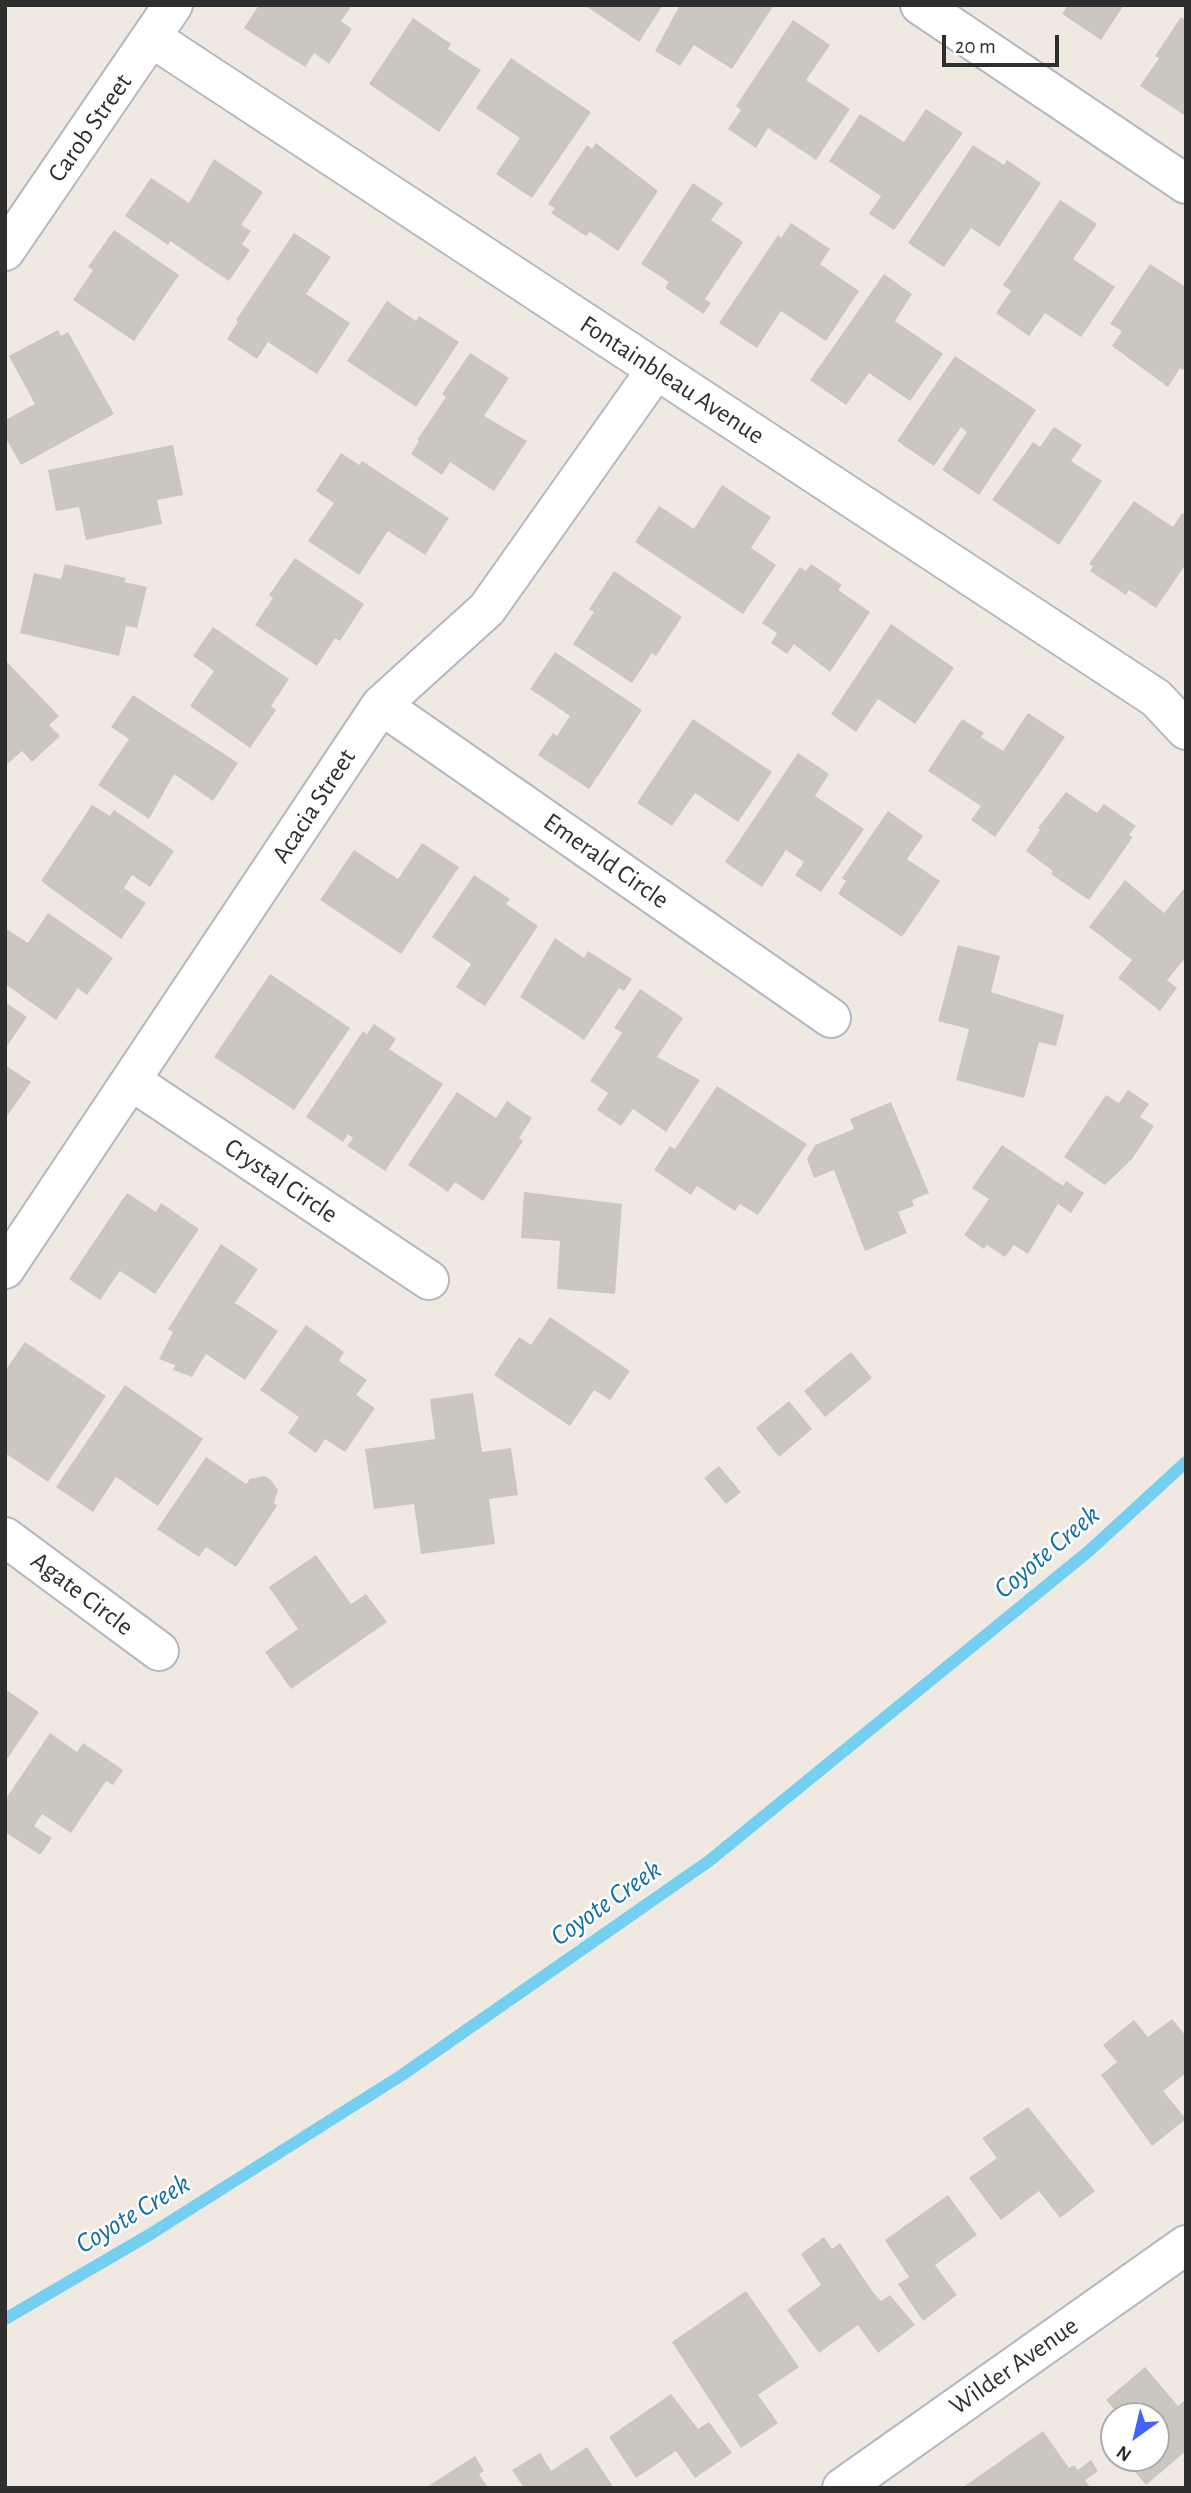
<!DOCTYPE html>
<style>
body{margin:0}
#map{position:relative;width:1191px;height:2493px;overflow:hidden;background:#efe9e1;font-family:"Alegreya Sans",sans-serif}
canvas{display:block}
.frame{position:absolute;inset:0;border:7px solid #2e2e2e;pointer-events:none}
.north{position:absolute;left:1100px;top:2402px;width:70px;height:70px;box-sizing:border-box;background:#fff;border:2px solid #ababab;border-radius:50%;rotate:214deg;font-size:19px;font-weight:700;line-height:28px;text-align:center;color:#2e2e2e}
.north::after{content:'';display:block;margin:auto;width:24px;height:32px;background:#4264fb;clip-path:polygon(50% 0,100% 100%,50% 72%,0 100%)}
.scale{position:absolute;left:942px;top:35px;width:117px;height:32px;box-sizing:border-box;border:4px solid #2e2e2e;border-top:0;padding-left:9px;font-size:21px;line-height:24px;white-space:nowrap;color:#2e2e2e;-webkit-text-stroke:5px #fff;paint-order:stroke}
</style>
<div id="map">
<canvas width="1191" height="2493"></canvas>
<div class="frame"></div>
<div class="north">N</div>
<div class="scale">20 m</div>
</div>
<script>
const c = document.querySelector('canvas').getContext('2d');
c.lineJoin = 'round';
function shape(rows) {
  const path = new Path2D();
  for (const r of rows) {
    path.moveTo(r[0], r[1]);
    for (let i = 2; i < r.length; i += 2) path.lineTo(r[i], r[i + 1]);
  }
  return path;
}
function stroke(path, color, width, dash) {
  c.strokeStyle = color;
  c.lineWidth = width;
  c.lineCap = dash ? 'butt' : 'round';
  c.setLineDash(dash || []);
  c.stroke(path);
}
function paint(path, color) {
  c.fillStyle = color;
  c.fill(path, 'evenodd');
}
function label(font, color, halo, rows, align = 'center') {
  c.font = font + ' "Alegreya Sans",sans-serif';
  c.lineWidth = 5;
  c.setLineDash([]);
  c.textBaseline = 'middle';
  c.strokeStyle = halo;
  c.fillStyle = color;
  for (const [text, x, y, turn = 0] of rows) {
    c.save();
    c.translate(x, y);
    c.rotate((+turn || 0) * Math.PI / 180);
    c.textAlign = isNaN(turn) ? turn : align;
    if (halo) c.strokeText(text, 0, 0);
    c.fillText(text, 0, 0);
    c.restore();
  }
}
const stream = shape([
 [5,2319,149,2235,402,2075,709,1861,1089,1551,1186,1462]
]);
const building = shape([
 [259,5,352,5,341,21,352,29,329,64,314,53,305,67,244,28],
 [584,5,663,5,639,42],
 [680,5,774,5,732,69,694,45,680,66,655,51],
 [1068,5,1124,5,1101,40,1062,14],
 [1181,17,1186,20,1186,116,1140,86,1159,58,1155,56],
 [413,18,451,44,448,49,481,70,439,132,369,84],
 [793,20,830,45,806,80,850,109,816,160,768,128,756,148,728,129,741,110,736,106],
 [511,58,591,112,532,198,496,174,520,138,476,108],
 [926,109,963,133,894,230,869,214,881,196,829,161,860,114,904,142],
 [596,143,658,191,618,251,590,232,586,236,551,213,555,208,548,204,587,145,592,149],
 [973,145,1004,165,1007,160,1041,183,999,247,971,228,944,267,908,243],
 [214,159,263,192,241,225,251,231,242,244,250,250,229,281,170,241,168,245,125,216,151,178,189,203],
 [693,183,723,203,711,220,743,242,705,299,711,303,703,314,665,288,669,282,641,264],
 [1060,200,1097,224,1073,259,1115,287,1081,337,1045,313,1029,336,996,313,1011,291,1003,285],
 [791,223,830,249,820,264,859,291,826,341,781,311,757,348,719,323,778,235,781,238],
 [114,230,179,275,134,341,73,300,93,270,88,267],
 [294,233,331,257,306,294,350,323,317,374,268,342,257,359,227,339,238,322,236,320],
 [1150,264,1186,287,1186,365,1183,370,1180,368,1168,387,1112,346,1122,331,1110,324],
 [884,274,912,294,895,321,943,354,910,401,869,373,846,405,810,380],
 [387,301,416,321,419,316,459,342,416,407,347,361],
 [58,330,61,336,68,332,114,414,21,465,5,437,5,420,35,404,9,356],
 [470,353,509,378,484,416,527,441,494,491,450,462,442,475,411,454,419,441,417,440,446,397,442,394],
 [955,356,1036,410,979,495,942,470,967,432,961,427,934,466,897,441],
 [1054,427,1082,445,1071,461,1102,481,1059,545,992,500,1033,442,1040,447],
 [173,445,183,495,157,500,162,524,86,540,79,507,56,511,48,470],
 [341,453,359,465,362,461,449,518,425,555,388,531,359,575,308,541,334,503,316,491],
 [722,485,771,517,751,548,776,565,743,614,635,542,659,506,694,529],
 [1134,501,1173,527,1182,513,1186,515,1186,564,1156,608,1129,590,1126,595,1090,571,1093,566,1089,564],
 [295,558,364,604,340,641,335,638,317,666,255,625,273,598,269,595],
 [65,564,126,578,124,582,147,587,137,628,126,626,119,656,20,633,34,573,61,579],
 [811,564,842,585,838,590,870,612,830,672,794,644,787,654,771,643,777,633,762,623,800,567,806,571],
 [614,571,682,617,656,656,652,653,632,683,573,644,594,612,589,609],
 [891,624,954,668,915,724,878,699,856,732,831,714],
 [213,627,289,679,271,706,276,710,250,748,190,706,214,671,193,656],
 [555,652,642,710,589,789,538,755,553,733,557,736,570,716,530,689],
 [5,660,59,716,49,725,60,736,32,762,22,751,5,766],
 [133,695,238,763,213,801,174,774,149,819,98,785,129,739,111,727],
 [1028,713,1065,737,995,837,971,820,981,806,928,771,962,719,984,733,981,737,1003,751],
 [693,719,772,772,738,822,695,793,672,826,637,803],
 [798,753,829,774,815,796,864,829,821,892,795,875,804,862,786,850,762,887,725,862],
 [1066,792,1097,813,1104,804,1136,826,1129,835,1133,837,1089,900,1051,874,1053,871,1026,851,1040,830,1038,828],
 [92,805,110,816,114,810,174,851,150,887,132,875,124,888,146,903,121,939,41,881],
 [888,811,923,836,907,859,940,881,902,937,838,894,846,881,842,878],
 [422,843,459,867,401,954,320,900,354,850,398,879],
 [474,875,510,899,506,904,538,926,485,1006,456,987,471,964,432,937],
 [1125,880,1164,913,1186,886,1186,957,1167,980,1177,988,1160,1011,1118,978,1132,960,1089,927],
 [48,913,113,958,87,995,78,988,56,1020,5,984,5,928,28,943],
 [555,938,584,958,588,951,632,979,624,991,619,988,584,1040,520,997],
 [958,945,1000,956,991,992,1064,1015,1056,1046,1039,1042,1024,1098,956,1080,969,1029,938,1021],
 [270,974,350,1028,294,1110,214,1057],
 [640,989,683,1018,657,1057,700,1080,666,1132,633,1109,621,1126,597,1110,608,1093,590,1081,622,1033,614,1028],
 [5,1002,27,1017,5,1049],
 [374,1024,396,1039,389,1049,443,1084,385,1171,347,1146,353,1138,348,1134,343,1142,306,1117,363,1031,367,1034],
 [5,1065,31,1082,5,1119],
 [717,1086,807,1144,758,1215,740,1204,735,1211,697,1186,691,1195,654,1170,670,1146,675,1149],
 [1128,1090,1149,1104,1140,1117,1154,1126,1132,1159,1105,1185,1064,1157,1106,1095,1119,1103],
 [457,1092,496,1118,507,1101,532,1118,519,1138,523,1141,483,1201,455,1182,448,1192,408,1165],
 [891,1102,929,1193,912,1200,914,1206,898,1212,907,1233,865,1251,834,1170,814,1178,807,1159,815,1145,854,1129,850,1119],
 [1002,1145,1063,1186,1066,1181,1084,1193,1071,1213,1058,1204,1028,1254,1014,1245,1005,1257,987,1245,984,1249,964,1235,989,1199,972,1188],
 [524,1192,622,1204,615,1294,557,1289,560,1241,521,1238],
 [127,1193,156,1212,161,1203,199,1229,155,1294,120,1271,100,1300,69,1279],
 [221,1244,258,1269,235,1303,278,1331,245,1380,206,1354,192,1377,173,1370,175,1365,159,1359,173,1332,168,1329],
 [550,1317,630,1371,610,1400,594,1390,570,1426,494,1375,519,1337,531,1345],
 [306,1325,344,1352,339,1361,367,1380,356,1395,375,1408,345,1452,325,1439,316,1453,288,1433,299,1417,260,1390],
 [25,1342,106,1396,48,1482,5,1453,5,1371],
 [851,1352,872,1378,825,1417,804,1391],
 [125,1385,203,1439,158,1506,116,1477,93,1512,56,1487],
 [473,1393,482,1452,511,1448,518,1495,489,1499,495,1544,421,1554,414,1504,374,1509,365,1449,435,1439,430,1399],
 [789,1401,812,1429,779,1457,756,1428],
 [206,1457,246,1484,250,1479,264,1476,270,1479,278,1490,274,1503,277,1506,236,1567,206,1547,199,1557,157,1529],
 [719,1466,741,1492,726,1504,704,1478],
 [316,1555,351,1604,366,1594,387,1622,291,1689,265,1652,298,1629,269,1587],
 [5,1689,39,1712,5,1762],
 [50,1733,77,1752,83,1743,123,1770,113,1785,106,1781,71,1833,42,1814,34,1826,52,1838,40,1855,5,1832,5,1800],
 [1172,2019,1186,2036,1186,2073,1163,2091,1186,2119,1152,2146,1101,2075,1117,2062,1103,2045,1134,2020,1148,2037],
 [1028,2107,1095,2191,1060,2218,1039,2191,1001,2220,969,2178,997,2158,982,2138],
 [948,2195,977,2235,935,2265,957,2295,923,2321,898,2284,909,2277,885,2240],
 [824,2237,832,2249,840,2243,872,2291,881,2301,890,2295,915,2325,878,2353,858,2325,819,2353,787,2310,821,2285,801,2254],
 [746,2291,799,2367,758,2395,778,2423,741,2448,672,2342],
 [1145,2367,1178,2406,1186,2399,1186,2451,1146,2485,1125,2460,1156,2458,1156,2416,1120,2416,1106,2400],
 [671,2394,698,2429,709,2422,732,2453,695,2478,676,2451,636,2478,609,2437],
 [1043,2431,1069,2468,1074,2465,1078,2470,1091,2460,1098,2471,1085,2480,1091,2488,962,2488],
 [587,2447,614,2488,524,2488,512,2470,540,2453,551,2471],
 [475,2456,484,2471,479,2474,488,2488,425,2488]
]);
const street = shape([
 [920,5,1186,184],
 [152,38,1156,698,1186,730],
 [5,251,173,5],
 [381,705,831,1018],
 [133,1082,429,1280],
 [5,1269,381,705,487,609,656,370],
 [5,1537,159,1651],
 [842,2488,1186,2245]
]);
const streetNames = [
 ["Carob Street",90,128,-55],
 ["Fontainbleau Avenue",672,380,33],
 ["Acacia Street",314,806,-57],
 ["Emerald Circle",606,861,35],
 ["Crystal Circle",281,1181,34],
 ["Agate Circle",82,1594,37],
 ["Wilder Avenue",1014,2366,-35]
];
const waterNames = [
 ["Coyote Creek",1047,1552,-40],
 ["Coyote Creek",606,1903,-35],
 ["Coyote Creek",133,2214,-31]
];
stroke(stream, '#75cff0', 12);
paint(building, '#cbc7bf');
stroke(street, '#b4b7c1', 42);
stroke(street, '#fff', 38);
label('26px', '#2e2e2e', '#fff', streetNames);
label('italic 28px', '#0d6fa3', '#fff', waterNames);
</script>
